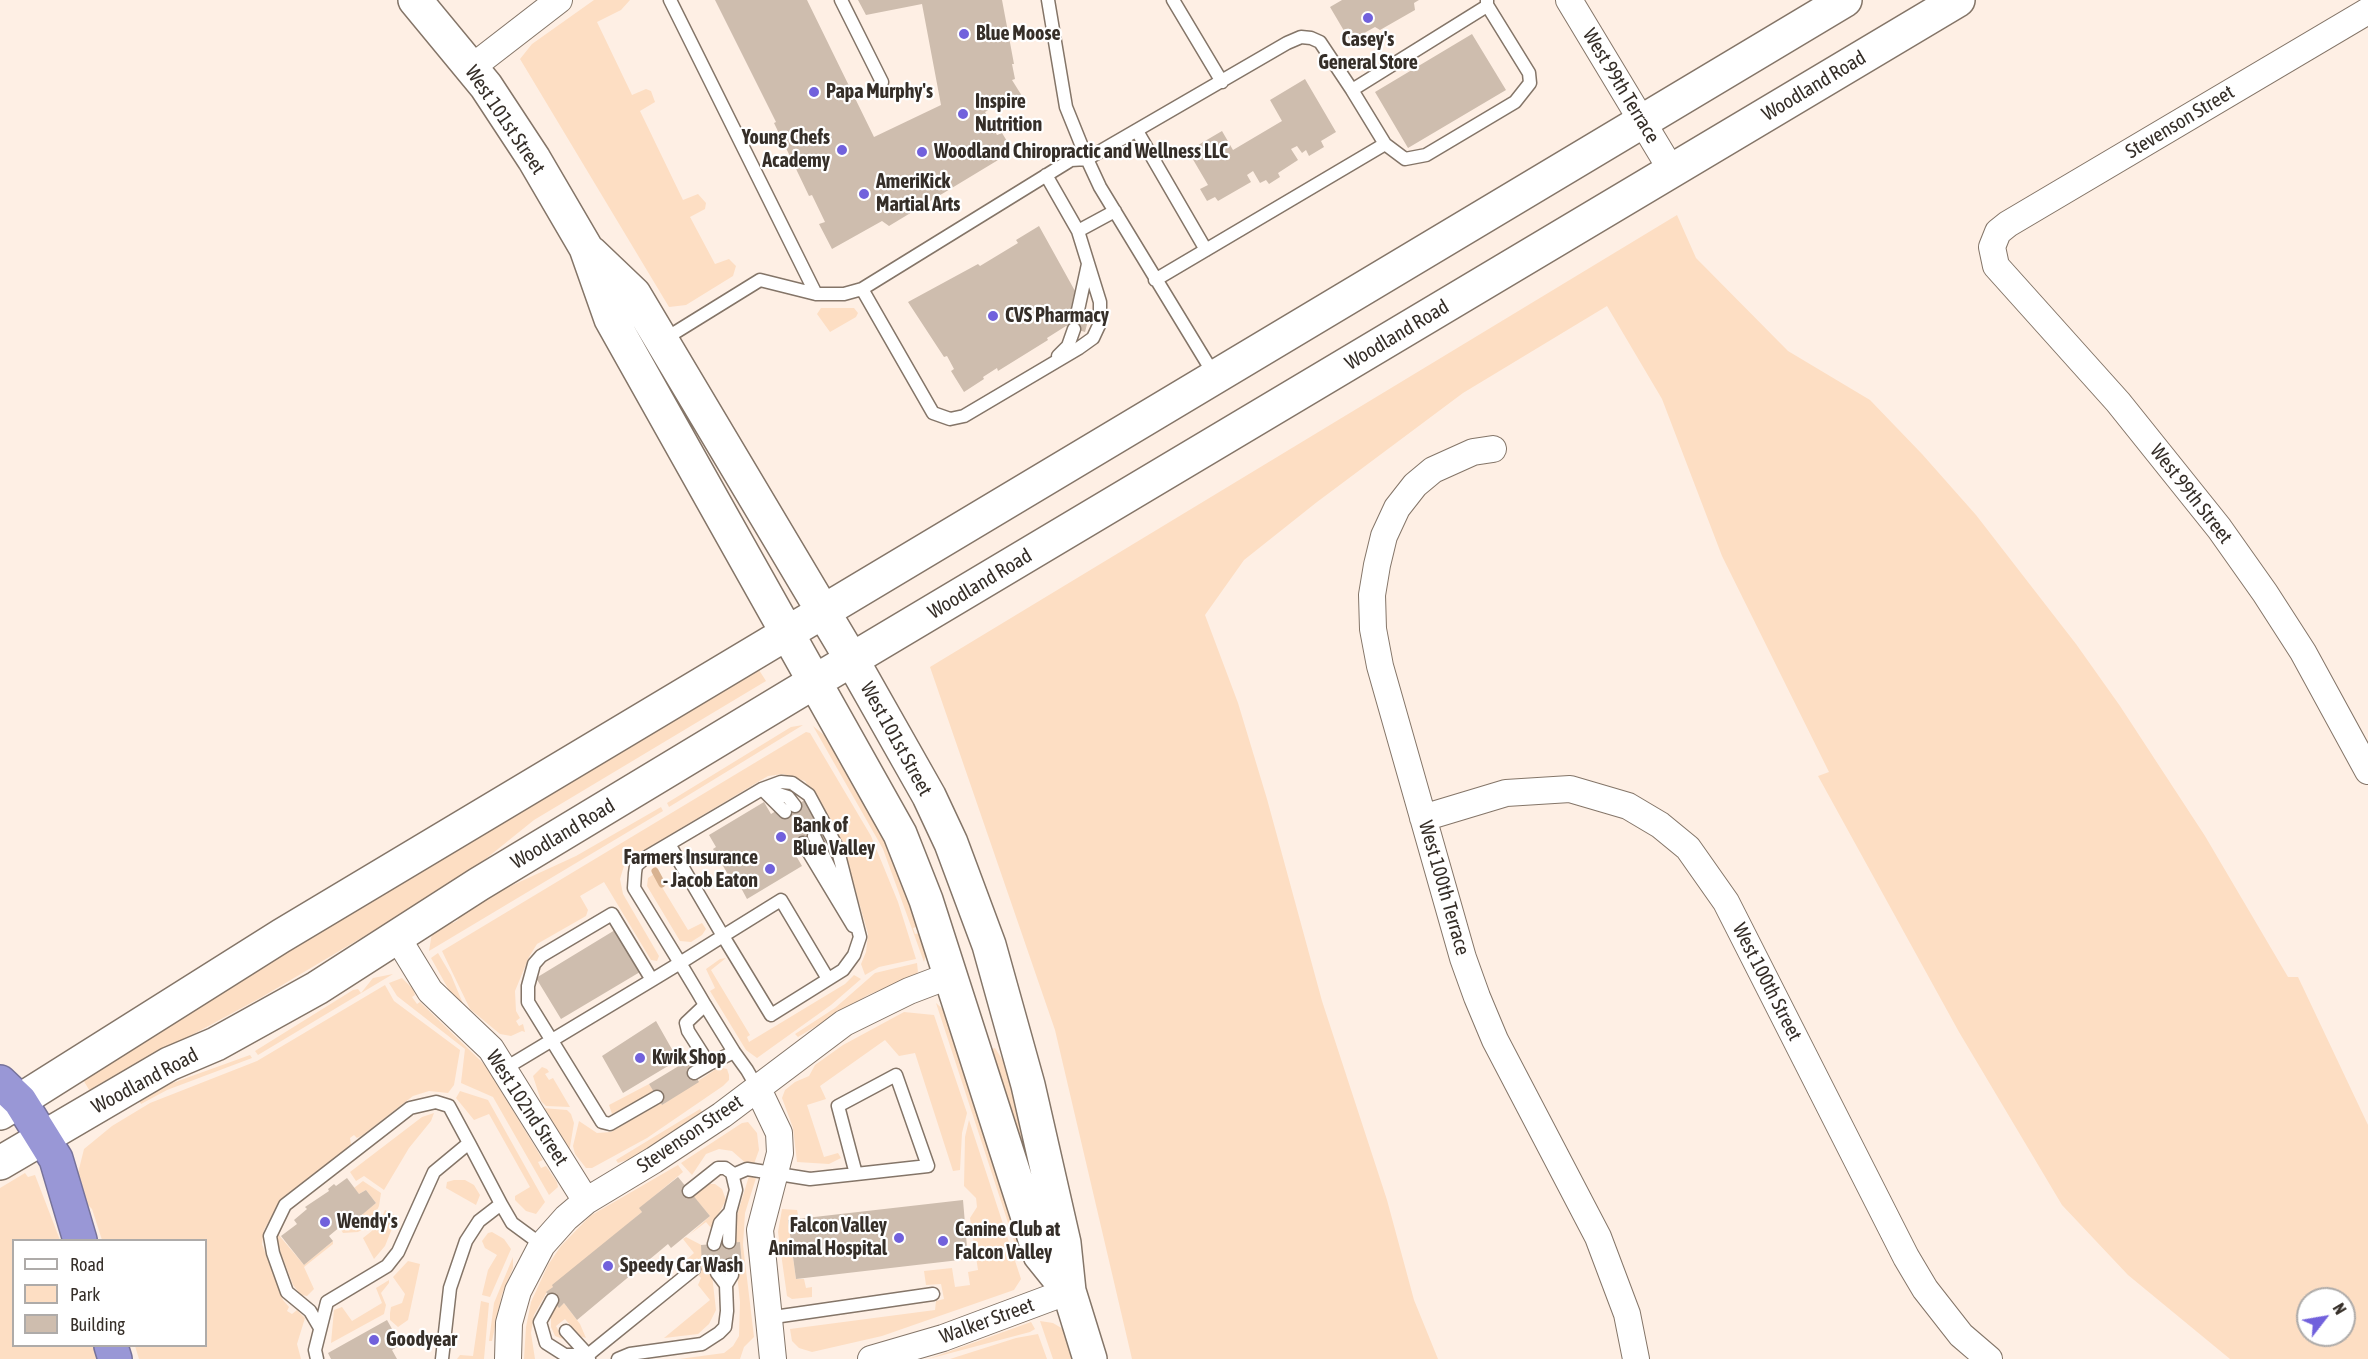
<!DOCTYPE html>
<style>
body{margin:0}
#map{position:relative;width:2368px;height:1359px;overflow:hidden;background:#feefe4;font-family:"Asap Condensed",sans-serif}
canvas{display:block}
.legend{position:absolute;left:12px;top:1239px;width:195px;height:108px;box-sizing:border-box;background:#fff;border:2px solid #aeaba9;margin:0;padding:8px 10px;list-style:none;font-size:18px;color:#352e28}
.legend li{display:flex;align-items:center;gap:12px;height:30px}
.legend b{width:30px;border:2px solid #aeaba9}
.north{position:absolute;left:2296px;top:1287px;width:60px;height:60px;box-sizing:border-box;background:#fff;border:2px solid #aeaba9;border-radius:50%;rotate:59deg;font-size:16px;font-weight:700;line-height:24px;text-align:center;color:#352e28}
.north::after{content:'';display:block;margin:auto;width:21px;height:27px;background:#7161dc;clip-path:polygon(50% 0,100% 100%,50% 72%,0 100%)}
</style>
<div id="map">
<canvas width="2368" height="1359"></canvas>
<ul class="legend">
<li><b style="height:8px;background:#fff"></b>Road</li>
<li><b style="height:16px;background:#fddec3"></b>Park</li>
<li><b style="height:16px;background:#cebdae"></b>Building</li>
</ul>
<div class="north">N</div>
</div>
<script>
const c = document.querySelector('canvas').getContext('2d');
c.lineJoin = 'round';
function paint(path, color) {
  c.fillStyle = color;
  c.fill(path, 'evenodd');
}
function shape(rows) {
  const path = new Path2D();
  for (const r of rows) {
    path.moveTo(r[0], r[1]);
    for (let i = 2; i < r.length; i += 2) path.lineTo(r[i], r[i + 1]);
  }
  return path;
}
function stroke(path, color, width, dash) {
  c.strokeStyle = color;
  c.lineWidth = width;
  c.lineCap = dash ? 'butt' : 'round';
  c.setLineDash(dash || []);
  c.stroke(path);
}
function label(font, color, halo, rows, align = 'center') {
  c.font = font + ' "Asap Condensed",sans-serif';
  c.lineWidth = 4.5;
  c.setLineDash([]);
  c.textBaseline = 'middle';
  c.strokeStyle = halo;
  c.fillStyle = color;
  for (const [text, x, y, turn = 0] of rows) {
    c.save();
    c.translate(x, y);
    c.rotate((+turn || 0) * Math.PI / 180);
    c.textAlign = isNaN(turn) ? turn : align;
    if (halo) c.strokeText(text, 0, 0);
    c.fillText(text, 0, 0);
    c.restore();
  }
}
const green = shape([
 [594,0,630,0,621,10,597,22,632,95,646,89,651,91,655,102,640,111,683,200,698,194,706,203,705,209,690,217,715,264,729,259,736,266,733,276,686,305,669,307,520,59,532,44],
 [1677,215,1696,258,1788,351,1870,400,1922,454,1976,515,2076,644,2120,706,2205,836,2288,977,2298,977,2368,1125,2368,1359,2230,1359,2128,1275,2062,1205,1959,1032,1818,776,1829,772,1722,556,1662,399,1607,306,1463,393,1317,502,1244,560,1205,615,1238,703,1267,799,1322,1001,1387,1200,1414,1300,1438,1359,1132,1359,1055,1030,930,667],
 [2308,1299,2344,1299,2344,1335,2308,1335],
 [821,308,854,308,858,313,856,317,830,332,817,314],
 [759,670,766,681,534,820,462,878,262,997,153,1056,91,1093,82,1078,219,990,750,673],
 [803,725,669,807,667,803,791,727],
 [813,726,824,735,865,801,899,868,917,927,913,928,915,934,919,933,926,954,924,962,883,849],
 [806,732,810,733,871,836,898,902,916,959,879,967,865,975,861,964,866,952,868,934,843,846,805,781,783,774,768,776,633,857,624,866,620,879,623,894,659,956,657,961,651,960,604,882,580,896,588,910,586,916,537,944,529,957,515,991,516,1011,520,1018,516,1021,519,1026,523,1024,525,1032,522,1031,511,1036,500,1034,470,1009,442,951],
 [661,807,663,811,429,951,432,933,450,919,453,923,458,920,456,916,502,890,576,856],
 [654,874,688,930,702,923,706,929,702,935,691,942,680,941,647,886,648,878],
 [438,953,451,975,464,1006,450,992,431,958],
 [726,958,711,970,750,1035,747,1037,749,1042,845,984,854,975,861,979,831,1005,757,1058,746,1050,710,991,715,988,706,969,720,959],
 [917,963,918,972,914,976,868,995,798,1037,795,1034,835,1008,875,973],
 [393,974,258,1055,255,1051,353,990,358,989,361,993,373,978],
 [402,978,413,989,415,995,412,997,417,1004,420,1002,486,1066,543,1160,538,1162,541,1168,546,1166,557,1182,558,1187,549,1195,493,1097,461,1083,465,1049,397,996,389,983],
 [385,985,394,1001,460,1050,454,1085,448,1093,429,1091,413,1096,363,1135,357,1138,354,1135,350,1138,351,1145,280,1201,264,1230,262,1244,283,1300,289,1307,287,1311,292,1314,297,1310,305,1318,297,1344,301,1359,139,1359,135,1346,206,1346,206,1240,102,1240,92,1209,82,1199,78,1173,84,1149,112,1126,150,1103,257,1061],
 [936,1003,945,1011,1022,1249,1017,1250],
 [904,1012,934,1015,967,1113,962,1133,960,1170,953,1171,915,1053,899,1056,885,1040,820,1086,826,1099,807,1105,824,1157,838,1153,841,1158,829,1164,797,1162,793,1128,782,1098,785,1090,795,1082,809,1076,815,1065,843,1045],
 [995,1048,1014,1078,1040,1209,989,1050],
 [250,1055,252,1058,167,1090,141,1104,139,1100,153,1090],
 [542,1067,547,1069,549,1072,545,1074,549,1080,553,1078,570,1107,546,1106,541,1101,533,1076],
 [719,1067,727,1069,729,1075,729,1080,723,1086,647,1138,592,1168,586,1168,575,1154,573,1146,579,1121,597,1133,611,1132,661,1103,662,1105],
 [649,1084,655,1093,612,1114,609,1105],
 [460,1091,488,1100,545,1202,536,1214,526,1211,515,1200,515,1196,530,1187,489,1114,474,1120,456,1098],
 [542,1108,567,1110,571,1114,574,1123,569,1153],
 [700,1109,703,1113,698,1117,630,1159,618,1163,616,1160],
 [434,1113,431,1121,409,1148,384,1190,364,1176,356,1181,350,1172,422,1117],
 [969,1120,1021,1279,1014,1290,882,1336,812,1352,799,1348,792,1341,790,1329,935,1310,936,1301,944,1299,941,1284,926,1285,924,1271,952,1268,955,1287,970,1285,968,1272,978,1270,970,1218,977,1207,976,1198,964,1186,965,1137],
 [748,1122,757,1133,759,1150,754,1164,748,1165,732,1151,719,1149,706,1154,692,1175,681,1163,742,1123],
 [678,1165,683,1172,640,1208,642,1212,547,1292,534,1315,531,1333,535,1359,524,1359,526,1327,531,1302,548,1265,561,1246,590,1216],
 [25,1173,28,1177,35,1175,60,1240,14,1240,14,1346,95,1346,99,1359,0,1359,0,1188],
 [749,1176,756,1178,745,1213,743,1245,754,1337,744,1347,740,1359,679,1359,724,1353,733,1346,739,1336,740,1302,736,1264,742,1263,740,1242,735,1242,735,1222],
 [454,1180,465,1180,474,1185,480,1195,476,1205,446,1188,447,1182],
 [363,1181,381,1193,379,1206,373,1219,365,1228,358,1232,343,1233,340,1228,344,1229,376,1203,366,1190,359,1194,354,1188],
 [709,1184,715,1184,722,1189,726,1200,711,1228,706,1222,689,1235,710,1216,693,1196],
 [782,1209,797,1210,799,1219,788,1221,796,1279,804,1279,806,1288,812,1287,812,1297,792,1299,787,1296,778,1232],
 [385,1210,397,1216,385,1246,374,1259,363,1238,378,1226],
 [492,1232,504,1239,511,1249,490,1297,482,1295,488,1270,497,1255,485,1248,482,1241,488,1233],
 [278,1234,304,1265,333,1241,333,1244,304,1267,314,1289,307,1296,301,1295,293,1285,277,1243],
 [686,1237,707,1248,701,1257,702,1266,711,1266,716,1310,709,1324,698,1334,664,1338,710,1300,698,1285,701,1278,686,1260,694,1253,683,1239],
 [513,1257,513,1268,502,1294,492,1341,489,1341,494,1303],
 [408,1261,420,1264,408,1320,398,1327,390,1320,390,1313,391,1307,402,1303,405,1294,393,1277],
 [389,1280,389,1283,381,1293,386,1305,384,1314,331,1343,334,1310,342,1307,352,1321,382,1303,376,1288],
 [481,1301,489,1303,484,1359,457,1359,460,1355,473,1356],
 [564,1303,580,1324,586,1338,579,1336,565,1319,556,1326,563,1339,555,1336,551,1327,551,1314,557,1305,559,1307],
 [1040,1321,1053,1323,1063,1329,1076,1359,1053,1359],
 [1031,1322,1035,1329,1030,1332,928,1359],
 [1038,1334,1047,1359,950,1359,1016,1338]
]);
const stream = shape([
 [655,871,662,884]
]);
const building = shape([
 [715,0,807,0,874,137,941,105,922,4,866,15,858,0,1002,0,1014,64,1012,64,1015,79,1012,80,1022,96,997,112,994,107,985,112,997,135,1002,133,1013,151,889,226,882,221,832,249,819,224,825,222,812,195,809,196,774,123,776,122],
 [1342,0,1419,0,1414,3,1415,10,1380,30,1375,27,1350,41,1330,7],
 [1472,34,1506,90,1408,148,1375,92],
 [1305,79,1336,132,1321,141,1324,147,1309,156,1306,150,1302,153,1297,146,1291,149,1298,160,1278,173,1280,177,1269,184,1266,180,1260,183,1253,171,1247,175,1251,182,1218,201,1215,197,1207,201,1200,189,1208,185,1188,151,1222,131,1233,150,1282,121,1270,100],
 [1039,226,1075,291,1071,308,1090,313,1085,332,1066,326,1047,338,1048,340,998,371,997,368,983,377,984,379,964,392,951,371,954,369,947,356,944,357,908,302,978,264,980,266,1018,243,1016,240],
 [808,798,812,805,809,807,827,829,797,846,800,851,795,854,802,866,747,899,740,886,736,888,713,849,716,847,709,835,764,802,771,814,776,811,779,816],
 [615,930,640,972,561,1019,536,978],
 [656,1021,678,1060,623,1093,602,1056],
 [687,1061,699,1082,662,1105,649,1084],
 [678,1177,710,1216,671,1248,668,1244,577,1320,564,1303,559,1308,546,1292,553,1287,552,1285,642,1212,639,1208],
 [347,1178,359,1194,366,1190,376,1203,344,1230,341,1226,329,1236,333,1241,304,1265,281,1236,297,1224,294,1220,307,1209,305,1207,329,1191,328,1189,334,1184,336,1186],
 [963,1200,968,1259,796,1279,788,1220],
 [740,1242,742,1264,702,1267,701,1245],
 [387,1320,401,1345,392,1350,397,1359,331,1359,328,1353]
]);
const lane = shape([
 [670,0,816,294],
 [841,0,882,82],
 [1048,0,1066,107,1087,159,1100,187,1215,376],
 [1173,0,1222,82],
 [1137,131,1206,250],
 [1385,144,1405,159,1426,155,1515,102,1530,83,1529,73,1487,5],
 [1078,231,1115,211],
 [1155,280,1385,144,1352,90],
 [862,289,933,413,950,419,964,416,1079,348,1093,338,1100,323,1100,302,1078,231,1046,175],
 [1078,310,1088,264],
 [663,340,760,280,816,294,844,294,862,289,1071,160,1087,159,1287,43,1301,37,1311,38,1320,42,1352,90,1487,6,1487,0],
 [1058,356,1068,346,1074,329],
 [762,789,788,797,795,806],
 [765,792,785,812],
 [814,836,845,900],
 [803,843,853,926],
 [669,844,723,936,781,900,828,979],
 [652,980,612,914,541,956,534,964,528,986,528,1002,602,1122,610,1124,657,1097],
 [705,1005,686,1023,688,1031,709,1064,734,1052],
 [504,1069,652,980,680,963,723,936,771,1015,843,970,854,955,860,937,837,847,809,795,792,783,781,782,762,789,645,858,636,866,635,873,634,888,680,963,698,993,705,1005,734,1052,747,1070,758,1089],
 [694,1073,709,1064],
 [733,1175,747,1169,810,1179,856,1174,928,1166,896,1075,838,1106,856,1174],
 [689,1191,718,1168,725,1168,732,1173,736,1190,730,1212,729,1242],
 [714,1244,720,1223,730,1212],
 [726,1285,732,1275,730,1265],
 [552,1300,540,1322,546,1343,565,1355,588,1355],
 [767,1318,933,1294],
 [320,1328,310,1311,287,1292,273,1253,270,1236,285,1205,410,1108,436,1102,449,1106,469,1143],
 [566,1331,588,1355],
 [317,1359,315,1350,327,1302,387,1266,398,1252,434,1172,469,1143,501,1204],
 [442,1359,450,1288,466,1241,479,1221,501,1204,512,1223,542,1245],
 [589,1359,588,1355,594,1350,694,1269],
 [618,1359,630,1354,702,1344,719,1333,725,1327,727,1311,726,1285,717,1273,716,1266]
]);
const street = shape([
 [1569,0,1672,171],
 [2368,11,2008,224,1998,232,1992,247,1996,266,2118,402,2219,528,2265,593,2303,652,2368,771],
 [471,68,559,0],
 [1493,449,1473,452,1433,470,1415,485,1397,508,1384,536,1377,565,1372,595,1373,629,1380,666,1463,958,1477,997,1495,1040,1598,1237,1627,1314,1636,1359],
 [1423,818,1506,793,1570,789,1628,806,1660,825,1688,848,1726,902,1906,1257,1925,1289,1961,1335,1989,1359],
 [397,937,430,991,491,1049,586,1201],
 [758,1089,779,1133,780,1153,760,1230,773,1359],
 [508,1359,509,1323,518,1291,542,1245,566,1218,586,1201,654,1160,722,1115,844,1023,909,991,951,975],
 [871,1359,943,1338,1069,1291]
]);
const secondary = shape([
 [415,0,486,86,534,159,586,248,611,319,900,834,926,900,1040,1255,1069,1291],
 [591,253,634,294,852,660,929,796,951,843,989,945,1028,1085,1064,1243,1069,1291,1090,1359],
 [0,1113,281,936,1845,0],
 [0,1163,169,1064,216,1044,317,988,479,884,794,694,1958,0]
]);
const highway = shape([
 [0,1082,20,1101,56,1159,80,1240],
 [111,1346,115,1359]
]);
const markers = [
 [1368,18,6,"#7161dc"],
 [964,34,6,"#7161dc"],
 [814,92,6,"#7161dc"],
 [963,114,6,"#7161dc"],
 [842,150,6,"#7161dc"],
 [922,152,6,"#7161dc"],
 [864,194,6,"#7161dc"],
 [993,316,6,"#7161dc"],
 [781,837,6,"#7161dc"],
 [770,869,6,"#7161dc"],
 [640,1058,6,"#7161dc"],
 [325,1222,6,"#7161dc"],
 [899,1238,6,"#7161dc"],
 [943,1241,6,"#7161dc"],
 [608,1266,6,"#7161dc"],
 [374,1340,6,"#7161dc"]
];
const poiNames = [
 ["Blue Moose",976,34],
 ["Casey's",1368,40,"center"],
 ["General Store",1368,63,"center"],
 ["Papa Murphy's",826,92],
 ["Inspire",975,102],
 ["Nutrition",975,125],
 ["Young Chefs",830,138,"right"],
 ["Academy",830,161,"right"],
 ["Woodland Chiropractic and Wellness LLC",934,152],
 ["AmeriKick",876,182],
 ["Martial Arts",876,205],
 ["CVS Pharmacy",1005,316],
 ["Bank of",793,826],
 ["Blue Valley",793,849],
 ["Farmers Insurance",758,858,"right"],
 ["- Jacob Eaton",758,881,"right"],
 ["Kwik Shop",652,1058],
 ["Wendy's",337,1222],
 ["Falcon Valley",887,1226,"right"],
 ["Animal Hospital",887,1249,"right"],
 ["Canine Club at",955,1230],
 ["Falcon Valley",955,1253],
 ["Speedy Car Wash",620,1266],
 ["Goodyear",386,1340]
];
const streetNames = [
 ["West 99th Terrace",1621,86,59],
 ["Woodland Road",1814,86,-31],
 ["West 101st Street",505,120,56],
 ["Stevenson Street",2180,122,-31],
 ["Woodland Road",1397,335,-31],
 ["West 99th Street",2191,494,52],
 ["Woodland Road",980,584,-31],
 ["West 101st Street",896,739,61],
 ["Woodland Road",563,834,-31],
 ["West 100th Terrace",1444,888,74],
 ["West 100th Street",1767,982,63],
 ["Woodland Road",145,1081,-28],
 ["West 102nd Street",527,1108,57],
 ["Stevenson Street",690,1134,-34],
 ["Walker Street",987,1321,-20]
];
paint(green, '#fddec3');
stroke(stream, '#d8b290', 7);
paint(building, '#cebdae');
stroke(lane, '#847568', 15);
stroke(street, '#847568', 28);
stroke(secondary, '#847568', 36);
stroke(highway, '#767299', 36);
stroke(lane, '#fff', 12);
stroke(street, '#fff', 26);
stroke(secondary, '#fff', 33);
stroke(highway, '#9997d6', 33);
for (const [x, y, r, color] of markers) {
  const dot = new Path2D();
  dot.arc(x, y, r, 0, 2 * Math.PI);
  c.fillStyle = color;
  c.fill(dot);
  stroke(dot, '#fff', 2);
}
label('bold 20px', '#352e28', '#fff', poiNames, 'left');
label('20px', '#352e28', '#fff', streetNames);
</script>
